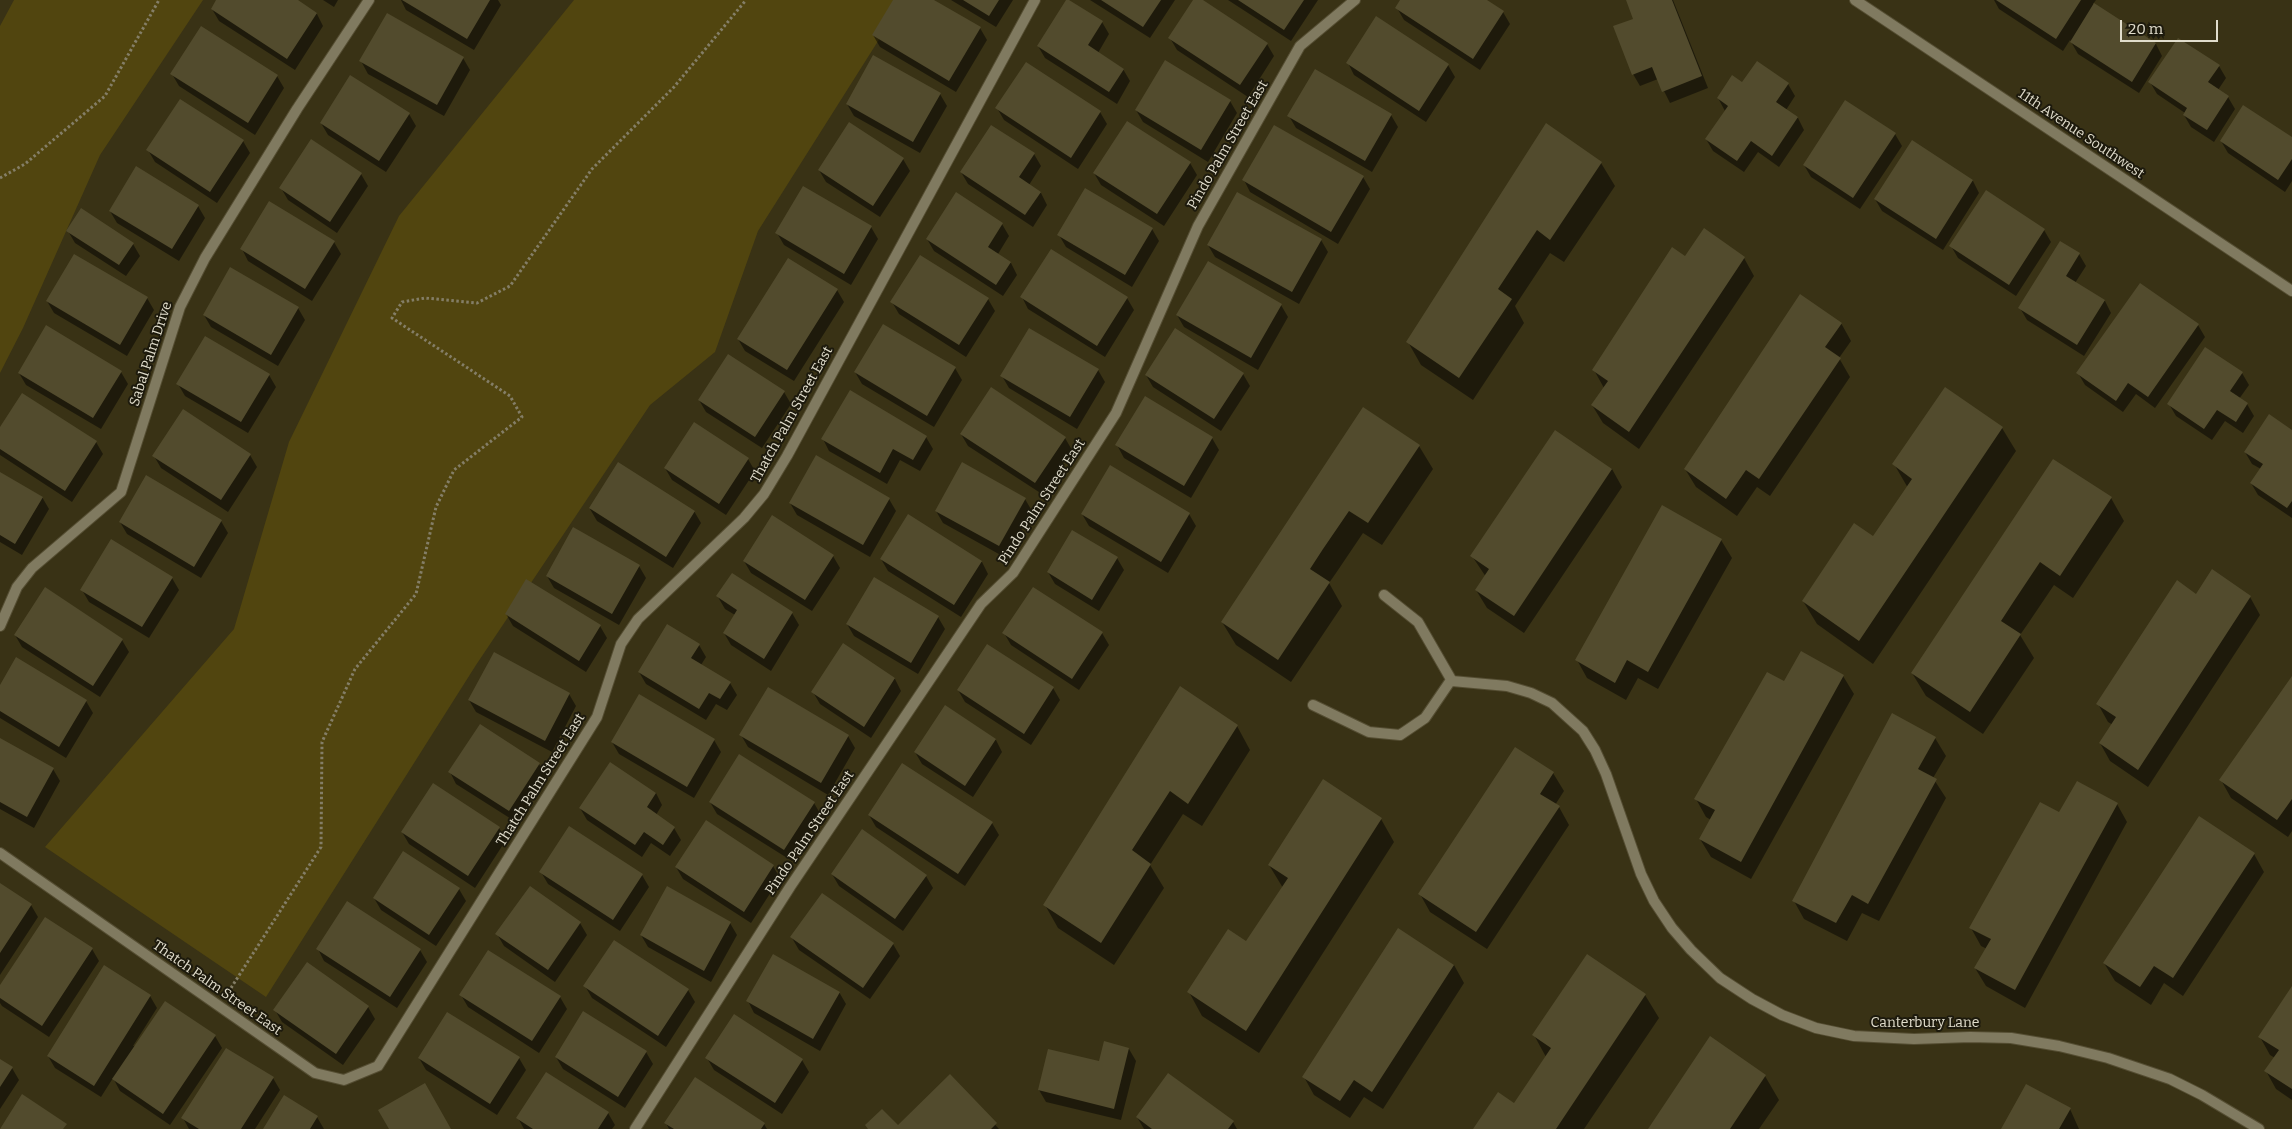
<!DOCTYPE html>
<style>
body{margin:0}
#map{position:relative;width:2292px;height:1129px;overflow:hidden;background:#393215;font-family:Bitter,serif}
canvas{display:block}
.scale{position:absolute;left:2120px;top:20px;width:98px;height:22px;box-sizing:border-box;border:2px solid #e1ddcc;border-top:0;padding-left:6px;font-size:15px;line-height:18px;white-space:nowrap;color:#e1ddcc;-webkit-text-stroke:4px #1d1a0d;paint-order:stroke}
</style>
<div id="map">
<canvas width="2292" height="1129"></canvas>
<div class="scale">20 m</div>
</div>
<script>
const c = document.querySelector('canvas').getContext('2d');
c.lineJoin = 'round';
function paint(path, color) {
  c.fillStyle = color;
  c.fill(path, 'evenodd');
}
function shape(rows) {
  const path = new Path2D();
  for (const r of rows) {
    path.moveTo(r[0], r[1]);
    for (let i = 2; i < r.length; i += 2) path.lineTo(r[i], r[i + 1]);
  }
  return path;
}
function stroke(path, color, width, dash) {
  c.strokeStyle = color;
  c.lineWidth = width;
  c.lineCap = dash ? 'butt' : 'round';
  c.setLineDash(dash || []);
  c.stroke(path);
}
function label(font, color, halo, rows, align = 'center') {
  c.font = font + ' Bitter,serif';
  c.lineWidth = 4;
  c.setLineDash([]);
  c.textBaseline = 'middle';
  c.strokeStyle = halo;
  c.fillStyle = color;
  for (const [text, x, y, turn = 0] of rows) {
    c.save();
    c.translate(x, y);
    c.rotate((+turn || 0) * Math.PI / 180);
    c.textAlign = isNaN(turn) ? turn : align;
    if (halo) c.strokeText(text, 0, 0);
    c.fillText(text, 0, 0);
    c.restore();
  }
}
const green = shape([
 [14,0,203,0,100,155,23,328,0,373,0,26],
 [574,0,904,0,758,231,715,352,650,405,476,665,266,997,45,847,234,629,289,442,399,216]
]);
const shadow = shape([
 [218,0,295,0,317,14,323,26,295,70,219,21,212,9],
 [323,0,338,0,334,7],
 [401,0,498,0,501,5,474,50,406,10],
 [895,0,932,0,980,28,987,40,956,92,880,47,873,35],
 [951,0,1013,0,996,27],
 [1067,0,1102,22,1109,34,1098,53,1123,69,1130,81,1117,104,1045,58,1038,46],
 [1090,0,1175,0,1150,38],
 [1195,0,1201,0,1267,44,1274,56,1248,97,1177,50,1170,38],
 [1228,0,1318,0,1291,41],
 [1402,0,1484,0,1503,12,1510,24,1480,70,1404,20,1397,8],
 [1627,0,1673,0,1708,88,1670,103,1658,79,1640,86,1633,74,1635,19],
 [1994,0,2096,0,2093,4,2156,44,2162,56,2139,93,2078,54,2070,40,2063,51,1999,9],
 [201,28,277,76,284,88,255,135,179,86,172,74],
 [463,58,470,70,444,116,368,74,361,61],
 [1348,63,1448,65,1455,77,1426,122,1354,75],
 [2219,66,2226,78,2218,90,2228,97,2235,109,2214,142,2191,127,2184,115,2185,113,2157,94,2150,82],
 [1742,84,1788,84,1795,96,1786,110,1798,118,1804,130,1779,167,1758,152,1744,172,1713,151,1706,139,1725,111,1718,98],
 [940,94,947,106,920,153,854,116,847,104],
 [1230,101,1237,113,1208,162,1143,122,1136,110],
 [997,108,1100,112,1107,124,1078,169,1004,120],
 [409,114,416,126,386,172,328,135,321,123],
 [1391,115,1398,127,1372,172,1296,128,1289,116],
 [1895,134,1902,146,1860,209,1811,177,1804,165],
 [2292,139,2292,181,2285,192,2228,153,2221,141],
 [243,141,250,153,217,203,155,162,148,150],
 [1912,142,1973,181,1979,193,1943,250,1882,211,1875,199],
 [1034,154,1041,166,1029,185,1041,193,1047,205,1033,227,968,184,961,172],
 [903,159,910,171,880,217,826,182,819,170],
 [1190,163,1197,175,1164,226,1101,185,1094,173],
 [1601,163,1615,186,1564,262,1550,253,1515,306,1524,323,1473,400,1421,365,1408,342],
 [361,174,368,186,337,233,288,200,281,188],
 [1363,177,1370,189,1338,244,1250,192,1244,180],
 [1086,190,1152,229,1159,241,1132,287,1066,247,1059,235],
 [956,194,1002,224,1009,236,998,254,1011,263,1017,275,1003,296,934,251,927,239],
 [198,206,205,218,179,261,117,223,110,211],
 [871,227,878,239,851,285,784,245,777,233],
 [2044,230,2051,242,2016,296,1958,258,1951,246],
 [68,231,133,244,140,256,126,276,75,243],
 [1321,240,1328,252,1299,304,1215,257,1208,245],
 [334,242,341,254,312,301,248,261,242,249],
 [2079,254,2086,266,2075,283,2105,301,2111,313,2084,356,2027,320,2020,308],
 [1685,258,1744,258,1754,276,1639,449,1603,423,1592,405,1604,388,1594,370],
 [837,290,844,302,794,381,745,351,738,339],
 [1022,297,1127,298,1134,310,1105,357,1028,309],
 [147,298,154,310,127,356,54,313,47,301],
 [988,299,995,311,966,357,899,314,892,302],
 [1281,305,1288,317,1258,370,1184,327,1177,315],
 [298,308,305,320,278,366,211,327,204,315],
 [1841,323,1851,341,1839,358,1850,377,1770,496,1757,487,1737,516,1696,487,1685,469],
 [2198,325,2205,337,2155,408,2136,394,2123,412,2085,385,2078,373],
 [955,368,962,380,934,427,862,384,855,372],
 [1098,370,1105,382,1077,429,1009,388,1002,376],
 [121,372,128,384,101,429,26,385,19,373],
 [2242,373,2249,385,2239,399,2247,404,2254,416,2243,433,2225,421,2212,440,2176,416,2169,404],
 [1243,374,1250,386,1221,431,1153,387,1146,375],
 [269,375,276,387,248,433,185,396,178,384],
 [784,392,791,404,762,448,706,412,699,400],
 [850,392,926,437,933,449,920,471,900,460,887,484,829,451,823,439],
 [2002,428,2016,451,1873,664,1817,624,1803,601,1873,538,1908,488,1894,464],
 [0,429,96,442,103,454,72,502,0,455],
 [2292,431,2292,518,2258,495,2251,483,2261,469,2252,464,2245,452],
 [961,434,1065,438,1072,450,1042,494,968,446],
 [1212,438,1219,450,1191,498,1124,458,1117,445],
 [1419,446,1433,469,1382,545,1363,533,1336,573,1329,583,1342,606,1291,682,1236,645,1222,622],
 [250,455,257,467,228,512,161,468,154,456],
 [748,459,755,471,726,515,672,480,665,468],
 [1612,469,1622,487,1524,633,1487,608,1476,590,1486,577,1472,556],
 [0,473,42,497,49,509,22,555,0,542],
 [2111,498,2124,521,2073,598,2054,585,2027,625,2020,635,2034,658,1983,734,1926,696,1912,673],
 [889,499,896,511,870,557,797,515,790,503],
 [1025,499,1032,511,1006,558,943,523,936,511],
 [590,509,694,511,701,523,673,568,597,521],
 [1082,514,1189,514,1196,526,1168,573,1089,526],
 [221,521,228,533,201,578,127,534,120,522],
 [1721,540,1732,558,1658,689,1638,678,1626,700,1587,678,1577,660],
 [833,556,840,568,812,611,751,573,744,561],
 [1117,558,1124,570,1099,611,1055,584,1048,572],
 [881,559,982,562,988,574,961,617,888,571],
 [639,566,646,578,619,625,554,588,547,576],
 [732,575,792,613,799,625,771,671,731,645,724,633,735,615,725,609,718,597],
 [172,578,179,590,149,638,89,602,82,590],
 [2196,595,2250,597,2260,615,2148,787,2110,761,2100,743,2113,725,2108,722,2098,704],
 [506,614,600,626,607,638,586,672,513,626],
 [938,617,945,629,918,674,854,636,847,624],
 [1004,633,1102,633,1109,645,1079,690,1011,645],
 [15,635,122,640,129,652,100,697,22,647],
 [699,645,706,657,701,665,730,683,737,695,727,710,716,704,706,720,646,684,639,672],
 [843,645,895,679,901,691,871,738,820,704,813,692],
 [17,659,86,701,93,713,66,758,0,718,0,687],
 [1843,676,1854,694,1751,879,1711,857,1700,839,1711,820,1706,817,1696,799,1785,683],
 [2292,678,2292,831,2288,837,2231,798,2221,780],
 [1053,688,1060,700,1031,745,965,702,958,690],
 [569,694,576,706,552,752,476,712,469,700],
 [945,707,996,740,1002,752,973,797,922,764,915,752],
 [1237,726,1250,750,1202,826,1183,814,1150,865,1164,888,1114,965,1058,928,1045,905],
 [741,735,848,736,855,748,828,795,748,747],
 [1935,738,1946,756,1933,778,1946,798,1879,921,1862,913,1847,941,1804,919,1794,901],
 [0,739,53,769,60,781,34,828,0,809],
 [714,740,721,752,694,798,619,754,612,742],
 [539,764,546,776,516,822,456,784,450,772],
 [1553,773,1564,791,1555,805,1559,807,1569,825,1487,949,1430,912,1420,894],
 [656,793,662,805,656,815,674,828,681,840,670,856,651,843,642,857,587,820,580,808],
 [710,802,814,803,821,815,792,861,717,814],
 [2117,804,2127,822,2025,1008,1986,986,1975,968,1987,949,1981,946,1971,928,2060,814],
 [869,815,992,823,999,835,965,886,876,827],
 [1381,819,1394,842,1259,1053,1202,1016,1189,992,1247,943,1283,888,1269,865],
 [499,828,506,840,475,888,409,844,402,832],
 [2254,854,2264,872,2183,996,2164,983,2151,1005,2115,981,2104,963],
 [773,866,780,878,751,923,683,879,676,867],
 [541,872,642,875,649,887,620,931,548,884],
 [832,874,926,876,933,888,903,931,839,886],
 [0,885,31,905,38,917,0,975],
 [530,888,580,923,587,935,555,982,504,946,497,934],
 [459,889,466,901,436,946,381,910,374,898],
 [730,923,737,935,711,982,648,947,641,935],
 [792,938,893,944,900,956,870,999,799,950],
 [92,949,99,961,49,1037,2,1006,0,1003,0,987],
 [318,949,420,950,427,962,397,1008,324,961],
 [1454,965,1464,983,1383,1109,1364,1097,1350,1118,1314,1095,1304,1077],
 [585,986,688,990,695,1002,666,1047,592,998],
 [2292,988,2292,1100,2276,1089,2266,1071,2275,1058,2270,1055,2260,1037],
 [839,992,846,1004,820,1051,754,1013,748,1001],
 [461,995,560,997,567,1009,539,1053,468,1007],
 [1645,995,1659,1018,1584,1129,1475,1129,1514,1105,1546,1057,1534,1035],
 [150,996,157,1008,133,1046,215,1036,222,1048,170,1125,120,1091,113,1078,101,1097,55,1068,48,1056],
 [368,1007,375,1019,343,1065,282,1022,275,1010],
 [1710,1038,1765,1076,1779,1100,1759,1129,1650,1129],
 [1129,1049,1136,1061,1121,1120,1046,1102,1039,1090],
 [646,1052,653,1064,625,1108,563,1069,556,1057],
 [419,1058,519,1058,526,1070,497,1115,426,1070],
 [707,1058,802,1060,809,1072,782,1114,714,1070],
 [0,1060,12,1068,19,1080,0,1109],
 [950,1076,999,1129,868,1129,897,1127],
 [273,1078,280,1090,255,1129,189,1129,183,1118],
 [2070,1109,2079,1129,2003,1129],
 [608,1113,615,1125,612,1129,524,1129,518,1118],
 [317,1117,324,1129,264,1129],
 [1137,1117,1233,1122,1237,1129,1144,1129],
 [666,1123,764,1124,767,1129,669,1129]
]);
const building = shape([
 [216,0,298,0,317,13,287,59,211,9],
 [402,0,490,0,467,39],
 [893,0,934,0,981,27,949,81,872,35],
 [963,0,999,0,989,16],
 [1066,0,1069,0,1103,21,1088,45,1124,69,1109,92,1037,46],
 [1101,0,1161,0,1143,27],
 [1193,0,1203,0,1268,43,1240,85,1168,38],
 [1238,0,1304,0,1284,30],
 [1400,0,1487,0,1504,11,1473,59,1395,8],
 [1626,0,1672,0,1702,76,1662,92,1652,67,1632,75,1613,26,1633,19],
 [1996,0,2081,0,2056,39],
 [2094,3,2156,43,2132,82,2070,42],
 [387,13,464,57,437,105,359,61],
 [1376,16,1449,64,1419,111,1346,63],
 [201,26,278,75,248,123,170,74],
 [2178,38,2220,65,2208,82,2229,96,2207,130,2183,115,2187,108,2148,82],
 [873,55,941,93,913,142,846,104],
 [1165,60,1231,100,1201,150,1135,110],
 [1757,61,1789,83,1776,102,1798,117,1772,156,1751,141,1737,161,1705,139,1728,106,1717,98,1732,75,1742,82],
 [1026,62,1101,111,1071,158,995,108],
 [1315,69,1392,114,1365,161,1287,116],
 [350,75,410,113,379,161,320,123],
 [180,99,244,140,210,192,146,150],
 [1845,100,1896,133,1853,198,1803,165],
 [2243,105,2292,137,2292,159,2278,180,2220,141],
 [1127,121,1191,162,1157,214,1093,173],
 [849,122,904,158,873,206,818,170],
 [1546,123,1602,162,1550,240,1537,230,1498,289,1512,299,1459,378,1406,342],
 [991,125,1035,153,1019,177,1041,192,1025,215,960,172],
 [1274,125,1364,176,1331,232,1242,180],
 [311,139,362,173,330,222,279,188],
 [1912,140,1973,180,1936,239,1874,199],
 [136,166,199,205,172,249,109,211],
 [803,186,872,226,844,274,775,233],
 [1085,188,1153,228,1125,275,1057,235],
 [1986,190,2045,229,2009,285,1949,246],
 [956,192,1003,223,988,247,1011,262,996,285,926,239],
 [1237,192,1322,239,1292,292,1207,245],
 [269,201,335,241,305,289,240,249],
 [81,208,134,243,119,265,66,231],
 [1704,228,1745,257,1629,432,1591,405,1608,381,1592,370,1672,247,1685,256],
 [2060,241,2080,253,2066,276,2105,300,2077,345,2018,308],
 [1051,249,1128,297,1097,346,1020,297],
 [74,254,148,297,120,345,46,301],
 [920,255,989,298,959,345,890,302],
 [788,258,838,289,787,370,737,339],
 [1208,261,1282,304,1251,358,1176,315],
 [230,267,299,307,271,355,203,315],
 [2140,283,2199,324,2148,397,2128,383,2116,401,2076,373],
 [1800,294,1842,323,1825,347,1841,358,1759,479,1746,470,1726,499,1684,469],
 [883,324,956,367,927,416,854,372],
 [46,325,122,371,93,418,18,373],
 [1029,328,1099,369,1070,417,1000,376],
 [1175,328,1244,373,1214,419,1145,375],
 [205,336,270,374,241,422,176,384],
 [2205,347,2243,372,2230,391,2248,403,2236,422,2217,410,2204,429,2167,404],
 [728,354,785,391,755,437,698,400],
 [991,387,1066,437,1035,483,960,434],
 [1945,387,2003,427,1859,641,1802,601,1854,523,1873,536,1912,479,1892,464],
 [850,390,927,436,913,460,893,449,880,473,821,439],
 [22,393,97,441,65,491,0,449,0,427],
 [1145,396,1213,437,1184,486,1115,445],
 [1363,407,1420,445,1368,523,1349,511,1323,549,1310,569,1330,582,1278,660,1221,622],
 [183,409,251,454,221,500,152,456],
 [2269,414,2292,430,2292,501,2287,508,2250,483,2263,464,2244,452],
 [694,422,749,458,719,504,664,468],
 [1555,430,1612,469,1514,616,1475,590,1489,569,1470,556],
 [816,455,890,498,863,545,789,503],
 [2053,459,2112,497,2060,576,2040,562,2014,601,2001,621,2021,634,1970,712,1911,673],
 [618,462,695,511,666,557,589,508],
 [962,462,1026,498,999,546,935,511],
 [1110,465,1190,513,1161,562,1081,514],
 [0,472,43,497,15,544,0,535],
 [146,475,222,520,194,567,119,522],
 [1662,505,1722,539,1648,672,1627,660,1615,683,1575,660],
 [908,514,982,561,954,605,880,559],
 [772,515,834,555,805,600,743,561],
 [573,527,640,565,612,614,546,576],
 [1072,530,1118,557,1092,600,1047,572],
 [111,539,173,577,142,627,80,590],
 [2212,569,2251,596,2138,770,2099,743,2116,717,2096,704,2177,580,2196,594],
 [732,573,793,612,764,659,723,633,737,610,716,596],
 [874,577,939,616,911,663,846,624],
 [526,579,601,625,579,661,505,614],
 [45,587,123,639,93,686,14,635],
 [1033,587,1103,632,1072,679,1002,633],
 [667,624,700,644,691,658,731,682,720,699,709,693,699,709,638,672],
 [843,643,895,678,864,727,811,692],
 [987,644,1054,687,1024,734,957,690],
 [1801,651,1844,675,1741,862,1699,839,1715,810,1694,799,1767,672,1784,681],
 [494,652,570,693,545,741,468,700],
 [16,657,87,700,59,747,0,711,0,685],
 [2292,676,2292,799,2277,820,2219,780],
 [1180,686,1238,725,1188,804,1170,791,1132,850,1151,864,1101,943,1043,905],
 [768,687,849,735,821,783,739,735],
 [639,694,715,739,687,787,611,742],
 [945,705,996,739,965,786,914,752],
 [1892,713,1936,737,1918,769,1937,779,1868,904,1852,895,1836,923,1792,901],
 [480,724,540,763,509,811,448,772],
 [0,738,54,768,27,817,0,802],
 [1515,747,1554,772,1540,794,1560,806,1476,932,1418,894],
 [739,754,815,802,784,850,709,802],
 [610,762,656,793,647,807,675,827,663,845,644,832,635,845,579,808],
 [902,763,993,822,958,874,868,815],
 [1323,779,1382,818,1246,1031,1187,992,1228,929,1246,941,1288,878,1268,865],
 [2077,781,2118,803,2015,990,1974,968,1991,939,1969,928,2040,802,2059,812],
 [433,783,500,827,468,876,401,832],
 [2199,816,2255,853,2173,978,2154,966,2140,987,2103,963],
 [706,820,774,865,744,912,675,867],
 [569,826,643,874,613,920,539,872],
 [862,829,927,875,895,919,831,874],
 [403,851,460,888,429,935,373,898],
 [0,883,32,904,0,953],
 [530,886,581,922,548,970,495,934],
 [667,886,731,922,704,971,640,935],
 [822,893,894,943,863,988,790,937],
 [347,901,421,949,390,997,316,949],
 [45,917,93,948,42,1026,0,998,0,985],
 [1398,928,1454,965,1372,1092,1354,1080,1340,1101,1302,1077],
 [614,940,689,989,658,1036,583,986],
 [488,950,561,996,532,1041,459,995],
 [773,954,840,992,813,1039,746,1001],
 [1587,954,1646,994,1556,1129,1473,1129,1498,1092,1514,1103,1551,1048,1532,1035],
 [307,962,369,1006,336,1054,273,1010],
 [104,965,151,995,94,1086,47,1056],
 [2292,986,2292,1089,2264,1071,2279,1050,2258,1037],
 [165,1001,216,1035,163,1114,112,1079],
 [583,1011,647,1051,618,1097,555,1057],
 [447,1012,520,1057,490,1104,418,1058],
 [734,1014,803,1059,775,1103,705,1058],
 [1710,1036,1766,1075,1730,1129,1648,1129],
 [1104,1041,1129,1048,1114,1109,1038,1090,1048,1049,1099,1061],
 [226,1048,274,1077,241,1129,199,1129,181,1118],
 [0,1059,13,1067,0,1087],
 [546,1072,609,1112,598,1129,533,1129,516,1118],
 [1168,1073,1234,1121,1228,1129,1152,1129,1136,1117],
 [950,1074,997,1123,991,1129,868,1129,865,1125,882,1109,898,1125],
 [695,1077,765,1123,761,1129,674,1129,664,1123],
 [425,1083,451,1129,389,1129,378,1110],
 [2026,1084,2071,1108,2059,1129,2001,1129],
 [22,1094,67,1124,63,1129,0,1129],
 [284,1095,318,1116,310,1129,263,1129]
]);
const path = shape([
 [0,178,25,164,105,96,159,0],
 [231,988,321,847,322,742,355,669,416,594,436,507,454,470,522,417,510,396,392,318,402,302,425,298,477,303,510,286,592,169,674,87,746,0]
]);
const street = shape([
 [1855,0,2292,291],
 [1384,595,1418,622,1452,681,1507,686,1531,693,1552,703,1583,731,1595,750,1606,774,1641,874,1654,901,1672,928,1691,950,1720,978,1752,999,1782,1015,1816,1028,1854,1036,1914,1039,1970,1037,2011,1038,2059,1046,2108,1058,2170,1079,2202,1095,2259,1129],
 [0,626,17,587,32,568,121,492,180,307,205,258,297,109,369,0],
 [1313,705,1369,732,1400,735,1425,718,1451,680],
 [0,853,315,1073,344,1080,378,1066,597,717,621,644,638,619,744,518,764,494,787,456,1035,0],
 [635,1129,790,887,981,604,1013,573,1116,413,1198,226,1300,46,1355,0]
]);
const streetNames = [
 ["11th Avenue Southwest",2081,134,34],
 ["Pindo Palm Street East",1228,145,-60],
 ["Sabal Palm Drive",151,354,-72],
 ["Thatch Palm Street East",792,415,-61],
 ["Pindo Palm Street East",1042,502,-57],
 ["Thatch Palm Street East",541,780,-58],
 ["Pindo Palm Street East",810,833,-56],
 ["Thatch Palm Street East",217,988,35],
 ["Canterbury Lane",1925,1023]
];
paint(green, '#51450f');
paint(shadow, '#0007');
paint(building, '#524b2d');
stroke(street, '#544d32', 12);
stroke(path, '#847e67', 3, [2.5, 2.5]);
stroke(street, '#807a60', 10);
label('14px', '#e1ddcc', '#1d1a0d', streetNames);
</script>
